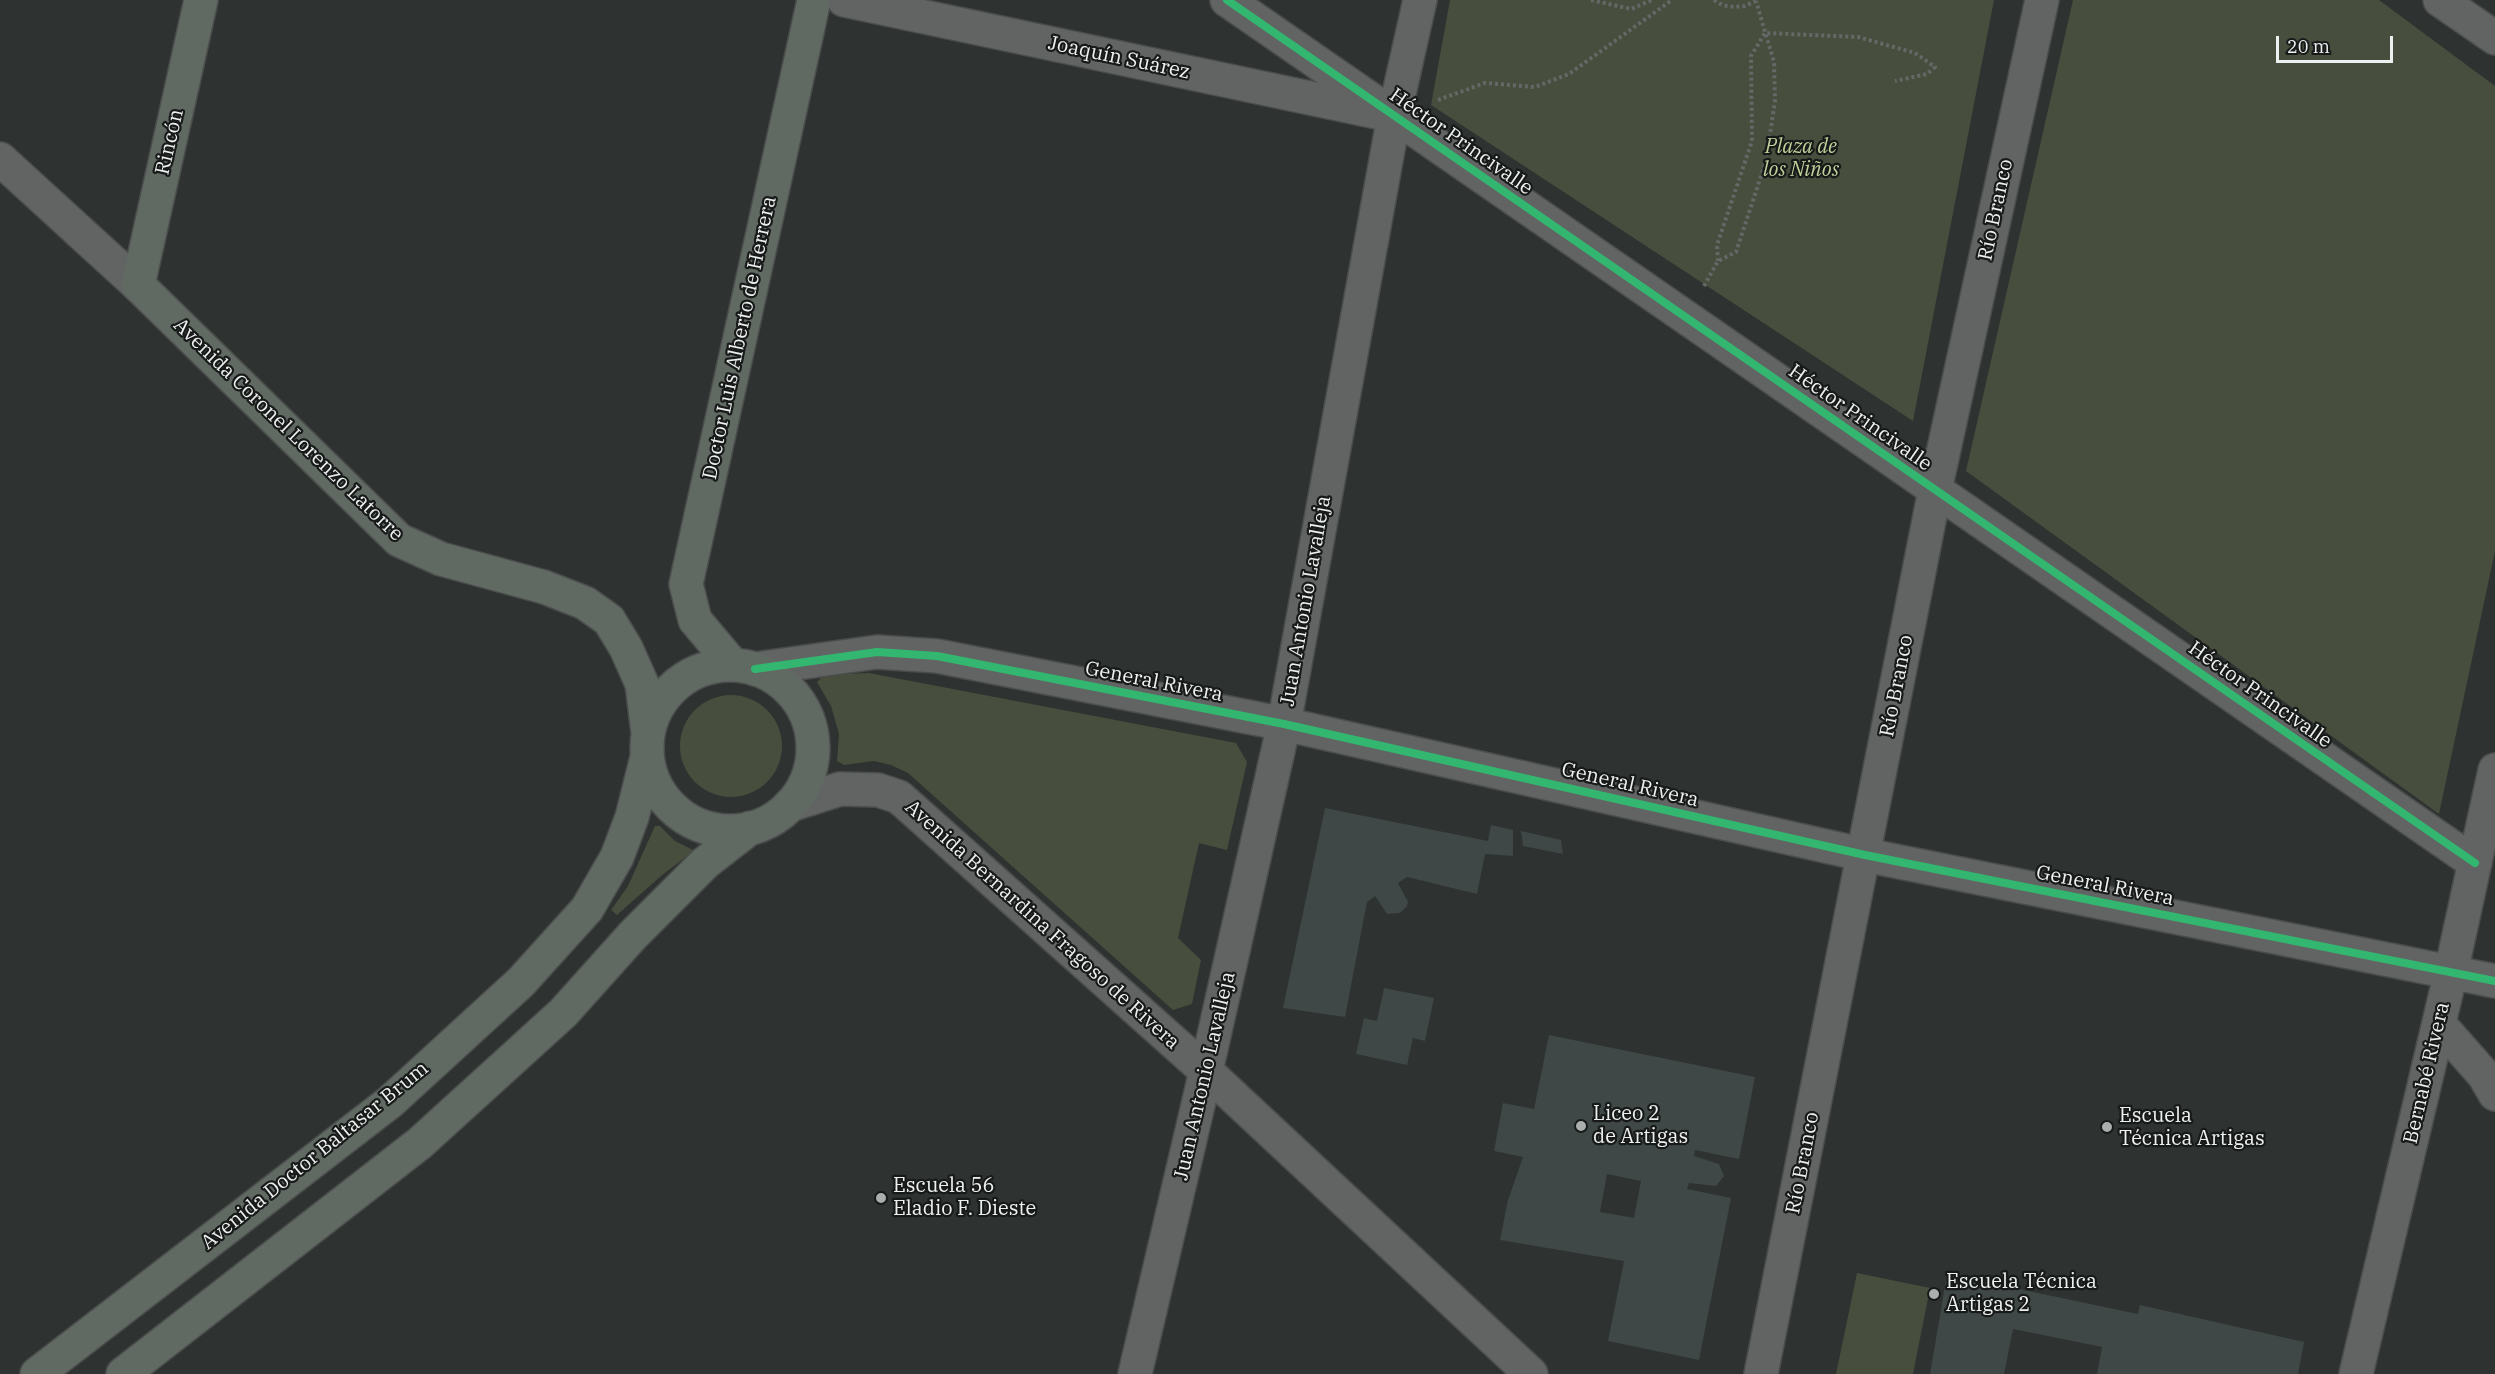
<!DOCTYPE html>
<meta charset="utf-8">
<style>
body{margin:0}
#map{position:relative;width:2495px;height:1374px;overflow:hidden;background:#2e3230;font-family:"IBM Plex Serif",serif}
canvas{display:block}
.scale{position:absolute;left:2276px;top:36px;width:117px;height:27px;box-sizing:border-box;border:3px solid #ecf0ee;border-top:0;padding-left:8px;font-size:18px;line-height:21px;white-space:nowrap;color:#ecf0ee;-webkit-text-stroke:4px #171a19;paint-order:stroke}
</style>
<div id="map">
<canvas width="2495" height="1374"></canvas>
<div class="scale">20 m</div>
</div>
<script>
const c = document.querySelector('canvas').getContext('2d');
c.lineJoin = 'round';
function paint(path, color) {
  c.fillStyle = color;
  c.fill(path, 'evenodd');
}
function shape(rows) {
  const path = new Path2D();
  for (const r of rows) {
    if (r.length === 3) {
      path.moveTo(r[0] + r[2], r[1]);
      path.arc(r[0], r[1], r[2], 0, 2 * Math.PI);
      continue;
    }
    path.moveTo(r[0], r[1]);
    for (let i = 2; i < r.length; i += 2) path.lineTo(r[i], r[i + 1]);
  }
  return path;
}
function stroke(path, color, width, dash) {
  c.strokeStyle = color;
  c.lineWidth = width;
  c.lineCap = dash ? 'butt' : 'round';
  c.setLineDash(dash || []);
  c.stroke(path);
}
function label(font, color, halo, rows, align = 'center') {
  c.font = font + ' "IBM Plex Serif",serif';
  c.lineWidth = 4.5;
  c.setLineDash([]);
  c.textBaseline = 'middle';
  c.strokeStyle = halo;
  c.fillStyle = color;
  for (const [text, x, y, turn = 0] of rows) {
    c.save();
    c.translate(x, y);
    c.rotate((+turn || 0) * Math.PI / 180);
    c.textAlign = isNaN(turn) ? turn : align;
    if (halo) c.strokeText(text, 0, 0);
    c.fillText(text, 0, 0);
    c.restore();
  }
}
const green = shape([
 [1450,0,1994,0,1913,421,1431,105],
 [2073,0,2379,0,2495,86,2495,551,2439,814,1966,471],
 [869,673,1236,743,1247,762,1227,850,1199,843,1178,938,1201,960,1192,1004,1173,1010,908,773,891,765,874,761,844,765,837,761,839,734,831,706,817,682,824,675],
 [731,746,51],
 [655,826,660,826,675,841,693,850,691,853,661,876,617,915,611,910,628,886],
 [1857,1273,1930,1288,1913,1374,1836,1374]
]);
const building = shape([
 [1325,808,1488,841,1491,825,1513,830,1513,856,1485,854,1477,894,1407,877,1398,883,1408,902,1407,906,1400,913,1387,914,1375,896,1367,902,1345,1017,1283,1008],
 [1521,831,1561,840,1563,854,1523,846],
 [1384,988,1434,998,1425,1041,1413,1038,1407,1065,1356,1054,1364,1018,1377,1021],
 [1549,1035,1755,1077,1739,1159,1695,1150,1694,1156,1719,1164,1724,1176,1716,1186,1689,1183,1687,1189,1731,1198,1699,1360,1608,1341,1624,1261,1500,1240,1508,1200,1523,1157,1494,1151,1503,1103,1534,1109],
 [1607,1174,1641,1181,1634,1218,1600,1212],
 [1947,1274,2138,1314,2140,1305,2304,1342,2298,1374,2097,1374,2102,1347,2013,1329,2004,1374,1930,1374]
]);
const path = shape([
 [1591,0,1631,9,1652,0],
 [1714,0,1722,5,1734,7,1745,6,1756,1],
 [1438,100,1485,83,1535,87,1569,74,1672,0],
 [1718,261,1717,245,1752,141,1751,56,1765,33,1858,37,1915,53,1935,67,1927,74,1895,81],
 [1704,286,1718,261,1736,252,1766,161,1775,101,1774,62,1756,1]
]);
const minor = shape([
 [844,0,1381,113],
 [1227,0,2475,863],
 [2440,0,2495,38],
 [0,159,138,285],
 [755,669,877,652,937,656,1284,724,1865,855,2495,981],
 [790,805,840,789,878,790,899,797,1206,1071,1531,1374],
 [2439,1024,2484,1075,2495,1094],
 [1135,1374,1206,1071,1284,724,1394,116,1420,0],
 [1761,1374,1935,490,2042,0],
 [2356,1374,2451,972,2495,770]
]);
const primary = shape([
 [201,0,138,285,399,540,441,559,544,587,585,603,609,620,626,648,642,684,648,733],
 [732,664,695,620,686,584,814,0],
 [730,748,83],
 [37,1374,390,1102,521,982,587,909,617,857,632,817,647,757],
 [123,1374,420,1143,563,1013,633,935,705,863,750,828]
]);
const cycleway = shape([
 [1227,0,2475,863],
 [755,669,877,652,937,656,1284,724,1865,855,2495,981]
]);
const markers = [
 [1581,1126,6,"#aaaeac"],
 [2107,1127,6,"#aaaeac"],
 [881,1198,6,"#aaaeac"],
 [1934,1294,6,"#aaaeac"]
];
const streetNames = [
 ["Joaquín Suárez",1119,58,12],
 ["Rincón",170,142,-77],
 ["Héctor Princivalle",1461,142,35],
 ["Río Branco",1996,210,-78],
 ["Doctor Luis Alberto de Herrera",740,338,-78],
 ["Héctor Princivalle",1860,418,35],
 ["Avenida Coronel Lorenzo Latorre",288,430,44],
 ["Juan Antonio Lavalleja",1306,601,-80],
 ["General Rivera",1154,682,11],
 ["Río Branco",1897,686,-79],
 ["Héctor Princivalle",2260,695,35],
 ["General Rivera",1630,785,13],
 ["General Rivera",2105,886,11],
 ["Avenida Bernardina Fragoso de Rivera",1042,925,42],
 ["Bernabé Rivera",2427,1073,-77],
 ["Juan Antonio Lavalleja",1205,1076,-77],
 ["Avenida Doctor Baltasar Brum",315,1156,-39],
 ["Río Branco",1803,1163,-79]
];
const parkNames = [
 ["Plaza de",1801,147],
 ["los Niños",1801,170]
];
const poiNames = [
 ["Liceo 2",1593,1114],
 ["de Artigas",1593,1137],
 ["Escuela",2119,1116],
 ["Técnica Artigas",2119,1139],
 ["Escuela 56",893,1186],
 ["Eladio F. Dieste",893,1209],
 ["Escuela Técnica",1946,1282],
 ["Artigas 2",1946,1305]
];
paint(green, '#484e3d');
paint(building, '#3f4846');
stroke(minor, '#4a4d4c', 36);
stroke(primary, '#4a4d4c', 36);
stroke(path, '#646866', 4, [3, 3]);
stroke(minor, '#616463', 33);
stroke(primary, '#606962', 33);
stroke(cycleway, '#33b770', 8);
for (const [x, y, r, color] of markers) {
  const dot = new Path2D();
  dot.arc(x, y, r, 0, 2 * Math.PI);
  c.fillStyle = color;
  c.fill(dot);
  stroke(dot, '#171a19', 2);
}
label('20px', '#ecf0ee', '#171a19', streetNames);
label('italic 20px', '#c0d19b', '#171a19', parkNames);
label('20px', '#ecf0ee', '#171a19', poiNames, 'left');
</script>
